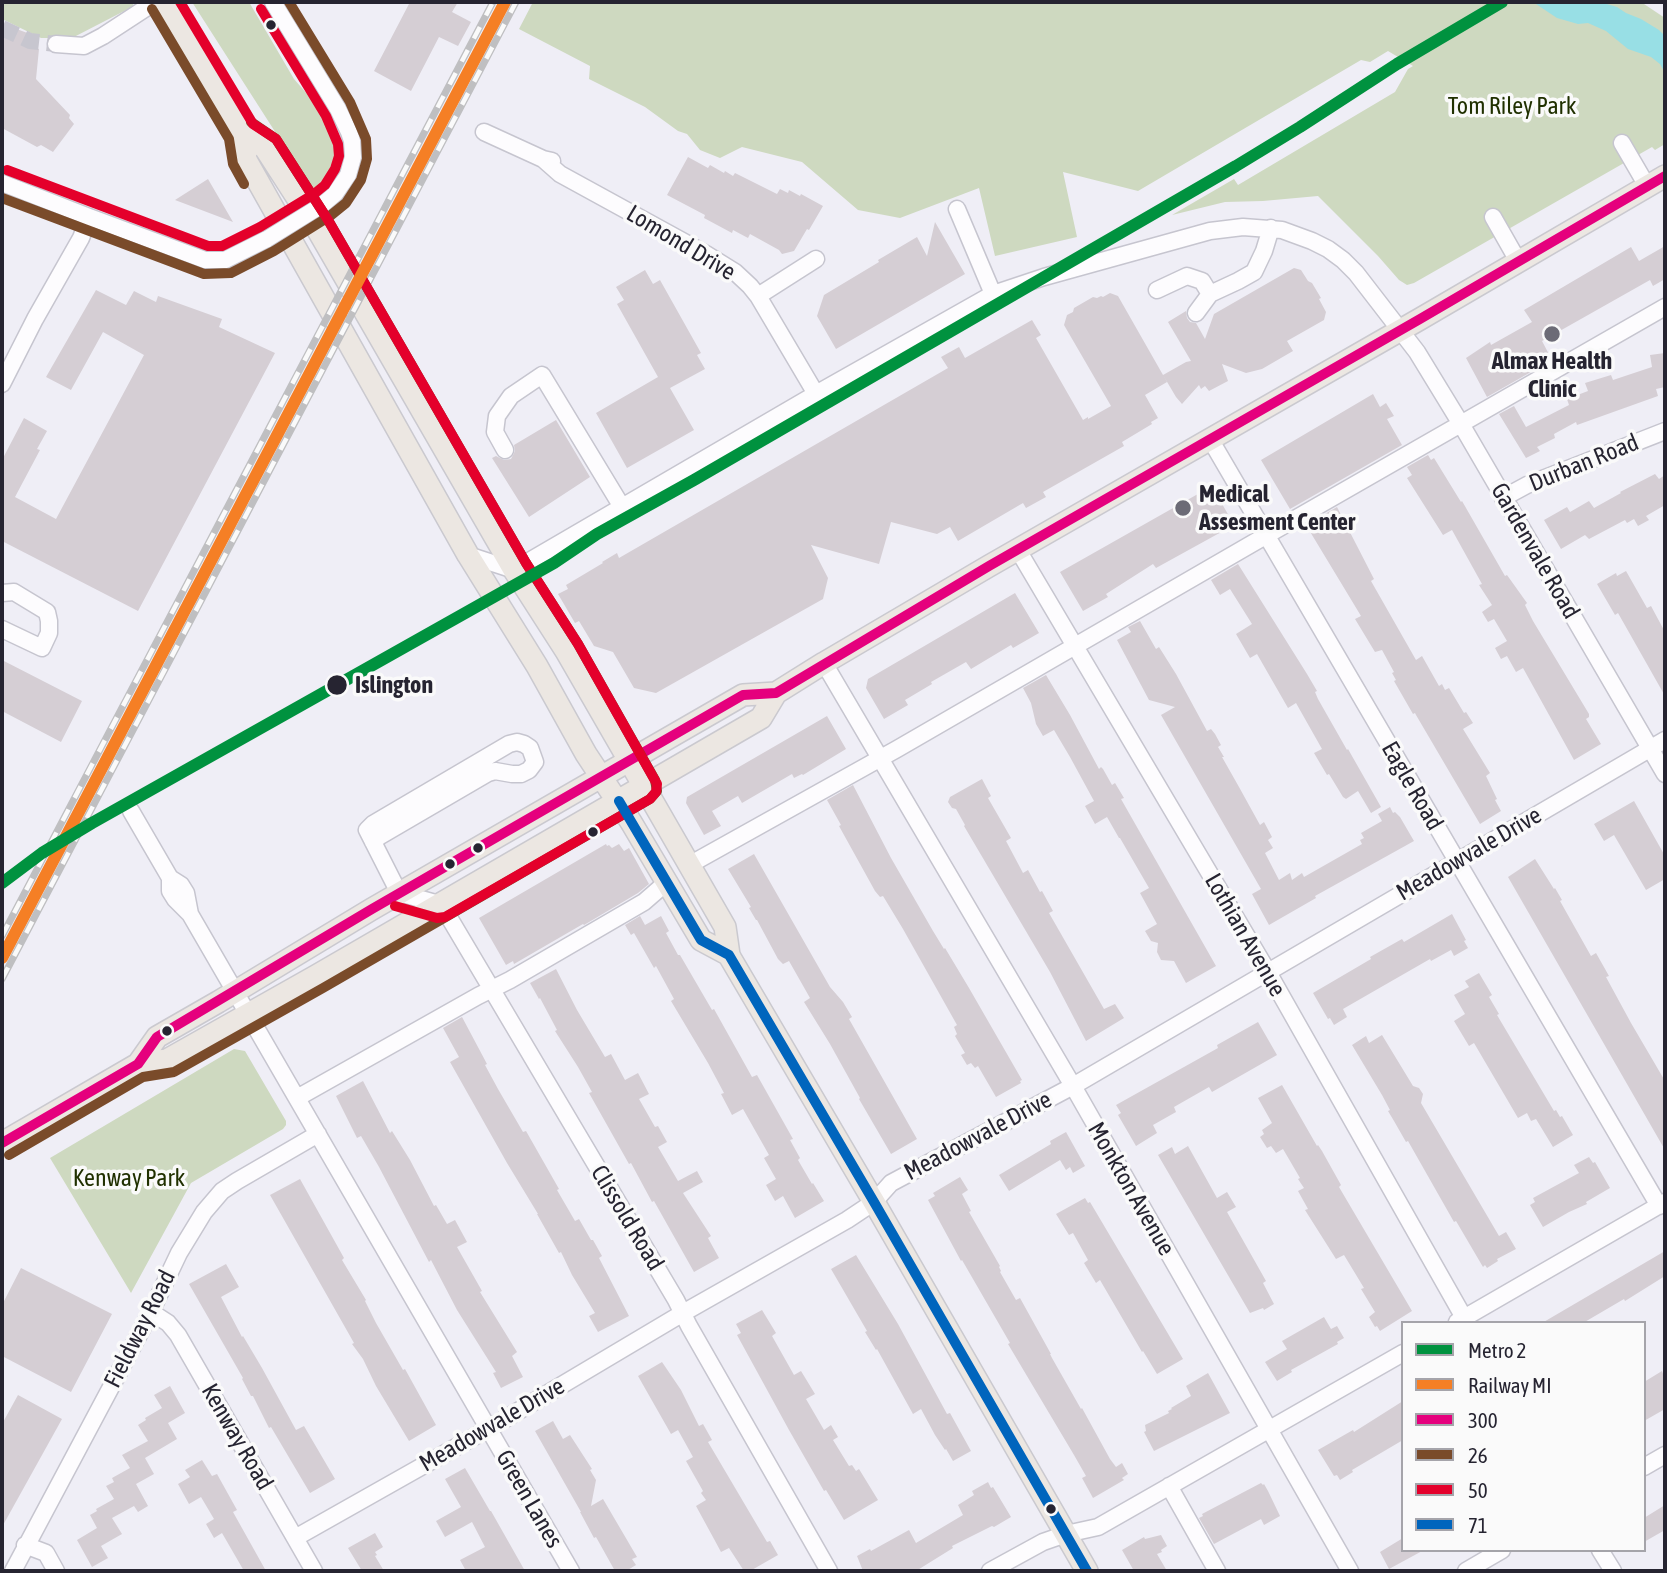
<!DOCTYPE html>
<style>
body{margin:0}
#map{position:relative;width:1667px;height:1573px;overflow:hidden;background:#efeef6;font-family:"Asap Condensed",sans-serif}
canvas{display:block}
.frame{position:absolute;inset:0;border:4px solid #262431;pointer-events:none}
.legend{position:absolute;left:1401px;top:1321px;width:245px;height:231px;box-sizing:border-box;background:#fafafa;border:2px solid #a5a4aa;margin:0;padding:9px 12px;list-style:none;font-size:21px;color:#262431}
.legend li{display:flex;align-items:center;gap:14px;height:35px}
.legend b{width:35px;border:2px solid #a5a4aa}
</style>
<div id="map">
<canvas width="1667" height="1573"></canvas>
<div class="frame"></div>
<ul class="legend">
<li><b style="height:9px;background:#00923f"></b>Metro 2</li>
<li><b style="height:9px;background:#f57f25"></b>Railway MI</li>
<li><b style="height:9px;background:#e5007d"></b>300</li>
<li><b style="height:9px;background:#7a4b2a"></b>26</li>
<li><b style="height:9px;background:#e4002b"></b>50</li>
<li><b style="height:9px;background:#0065bd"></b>71</li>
</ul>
</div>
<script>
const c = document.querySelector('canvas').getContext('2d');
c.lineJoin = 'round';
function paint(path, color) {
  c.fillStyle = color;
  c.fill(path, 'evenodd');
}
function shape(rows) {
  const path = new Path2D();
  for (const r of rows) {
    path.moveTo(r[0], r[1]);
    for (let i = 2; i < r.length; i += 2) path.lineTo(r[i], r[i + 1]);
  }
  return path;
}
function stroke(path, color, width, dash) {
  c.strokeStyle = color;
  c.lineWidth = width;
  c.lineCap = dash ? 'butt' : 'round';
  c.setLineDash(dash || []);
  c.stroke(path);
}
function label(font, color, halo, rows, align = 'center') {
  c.font = font + ' "Asap Condensed",sans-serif';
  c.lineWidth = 7;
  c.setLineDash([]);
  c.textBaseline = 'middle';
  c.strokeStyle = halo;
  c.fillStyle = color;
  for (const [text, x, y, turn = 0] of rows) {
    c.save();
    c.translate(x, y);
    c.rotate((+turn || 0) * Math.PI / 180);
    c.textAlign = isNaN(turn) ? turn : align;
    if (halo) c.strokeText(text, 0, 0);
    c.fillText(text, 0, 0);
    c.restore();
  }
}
const green = shape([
 [2,2,132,2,134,6,72,38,41,38,2,19],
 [192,2,249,2,294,79,315,103,332,129,339,147,335,170,313,191],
 [533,2,1641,2,1665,18,1665,144,1655,150,1652,147,1414,283,1407,285,1399,280,1378,256,1318,196,1263,201,1225,202,1172,215,1234,179,1238,185,1395,92,1408,69,1413,66,1388,51,1370,62,1361,60,1138,191,1063,172,1077,237,995,256,979,188,900,218,858,210,802,162,742,147,720,158,700,150,687,134,678,131,645,107,589,79,590,66,519,29],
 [234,1049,245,1051,286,1121,286,1125,283,1129,191,1183,131,1293,50,1158]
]);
const water = shape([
 [1533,2,1600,2,1617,7,1626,13,1641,19,1659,30,1665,36,1665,73,1660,64,1651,57,1628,49,1606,31,1588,23,1578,24,1557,18]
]);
const building = shape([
 [410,2,458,2,452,12,471,22,458,46,439,37,411,91,374,71],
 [6,25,38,37,36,48,39,49,36,79,70,115,69,118,74,124,53,152,41,145,37,147,2,128,2,31],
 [688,157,708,168,710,165,724,173,725,171,733,176,735,173,777,194,780,189,788,193,789,190,800,196,801,194,823,206,809,230,807,229,794,251,782,254,779,250,750,234,748,238,733,230,732,233,704,218,705,215,667,195],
 [208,179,233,222,175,200],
 [935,222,965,274,836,349,817,316,824,295,879,262,878,260,917,237,927,256],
 [1665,246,1665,279,1653,286,1650,280,1542,341,1552,360,1487,397,1466,358,1490,342,1491,345,1532,322,1524,310,1631,247,1639,261],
 [1294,268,1301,270,1308,281,1312,283,1321,298,1319,299,1326,312,1324,320,1287,341,1293,351,1262,369,1246,373,1222,364,1228,381,1209,391,1205,386,1201,389,1199,385,1182,404,1176,397,1163,375,1186,362,1191,361,1168,322,1186,311,1187,318,1190,322,1196,323,1205,339,1214,314],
 [645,270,653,284,660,280,701,353,697,355,705,369,670,388,694,430,627,468,596,413,658,377,617,304,624,300,616,287],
 [96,290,126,305,134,291,156,302,158,296,222,319,219,327,275,353,138,611,2,541,2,460,24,418,47,431,37,449,40,450,15,497,56,519,144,355,103,332,71,390,46,377],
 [1110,293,1118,296,1167,382,1145,395,1158,418,1151,422,1152,424,1122,442,1124,446,1043,492,1046,497,1026,508,1023,503,958,541,950,527,937,534,891,522,879,564,811,545,828,578,823,599,656,693,634,688,613,652,594,646,579,621,575,623,558,594,568,589,566,585,603,563,602,562,617,553,619,558,948,368,941,357,959,347,965,358,1032,320,1041,335,1036,338,1083,420,1088,417,1088,419,1111,406,1064,325,1067,315,1073,312,1074,308,1093,297,1097,298,1101,296,1103,297],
 [1665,353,1665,387,1656,389,1658,396,1577,425,1576,422,1554,434,1555,438,1537,447,1540,451,1526,458,1499,414,1514,406,1526,427,1569,405,1567,399,1588,391,1585,383,1611,375,1613,380,1652,367,1650,355],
 [1373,394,1380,407,1386,403,1394,416,1387,419,1402,445,1290,509,1261,460],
 [556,420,590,477,529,517,492,458,496,456,504,460,511,459,515,451,514,445],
 [1428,455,1431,460,1434,458,1461,502,1462,501,1505,576,1507,575,1527,603,1525,605,1533,621,1589,714,1589,717,1586,719,1601,744,1574,760,1523,668,1516,672,1507,656,1501,659,1495,648,1507,641,1494,619,1488,622,1482,612,1492,605,1479,585,1482,584,1452,530,1443,535,1407,478,1412,475,1407,467],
 [1655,474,1659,479,1665,475,1665,505,1646,516,1649,520,1638,526,1634,519,1627,523,1625,520,1589,539,1585,535,1561,549,1544,520,1567,507,1570,512,1589,501,1594,508,1621,493,1620,492],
 [1212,486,1234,525,1156,568,1153,564,1106,594,1108,597,1083,611,1060,572],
 [1337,507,1374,579,1371,581,1416,660,1422,656,1439,686,1442,684,1445,690,1449,688,1464,713,1466,712,1473,723,1463,729,1490,773,1486,776,1497,799,1495,800,1501,811,1480,824,1416,715,1415,713,1413,714,1394,681,1396,680,1392,673,1394,672,1382,650,1375,652,1355,619,1361,616,1306,525],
 [1238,564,1307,674,1317,691,1315,692,1318,699,1347,750,1348,749,1381,807,1371,813,1358,791,1346,799,1343,797,1329,774,1327,775,1314,753,1322,749,1296,703,1288,708,1257,654,1250,658,1236,634,1252,624,1230,589,1220,595,1211,580],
 [1626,571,1647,608,1651,606,1665,632,1665,696,1618,613,1615,615,1597,584,1616,573,1617,576],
 [1015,593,1039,633,1013,648,1011,645,971,669,966,662,931,682,932,684,905,700,908,705,884,719,866,688,868,679],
 [1140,621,1156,649,1159,647,1176,674,1207,731,1211,729,1215,734,1221,745,1218,747,1224,757,1222,757,1239,787,1260,825,1264,822,1272,837,1268,840,1273,848,1265,853,1279,880,1290,873,1292,880,1302,873,1304,877,1362,844,1360,840,1364,838,1361,833,1382,821,1378,814,1390,807,1393,813,1395,812,1400,817,1414,841,1315,896,1316,898,1269,925,1252,894,1261,889,1161,715,1175,707,1149,700,1117,640,1131,632,1128,627],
 [2,660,82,701,61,742,2,711],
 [1046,675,1070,715,1099,769,1101,767,1103,769,1112,785,1115,783,1124,798,1121,799,1216,966,1186,983,1174,961,1161,960,1157,952,1158,943,1151,941,1145,931,1157,924,1140,893,1149,888,1120,838,1119,838,1107,817,1095,824,1085,806,1094,801,1070,757,1054,730,1043,736,1036,724,1031,703,1023,688],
 [827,716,846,749,803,775,802,774,794,778,792,774,742,803,738,796,712,811,721,826,704,835,686,803,687,797],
 [982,779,991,796,988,798,1011,838,1006,841,1023,873,1028,870,1040,892,1042,891,1053,911,1049,913,1104,1009,1115,1004,1124,1018,1086,1041,1050,972,964,826,965,825,956,809,952,808,948,802,950,797],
 [853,785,891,858,933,931,944,949,945,948,969,988,1022,1080,1020,1081,1021,1083,996,1097,978,1066,975,1068,971,1063,967,1065,961,1055,965,1053,955,1036,957,1034,954,1027,957,1025,903,929,883,896,880,897,875,891,839,826,841,825,827,800],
 [1634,801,1665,856,1665,879,1646,890,1614,835,1604,841,1594,824],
 [606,844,607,846,609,845,612,848,619,844,624,851,629,848,649,884,638,893,584,925,583,924,514,964,513,961,506,965,479,918],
 [754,854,830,987,843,1002,852,1017,849,1019,917,1139,891,1154,859,1099,860,1098,830,1044,804,1002,810,998,789,961,783,964,778,959,757,920,756,920,749,908,751,907,728,869],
 [1535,859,1554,889,1555,888,1562,900,1560,901,1591,956,1596,953,1609,976,1606,977,1631,1023,1665,1081,1665,1150,1508,877],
 [1452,914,1466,940,1464,941,1468,948,1454,956,1451,950,1431,961,1430,959,1369,994,1343,1009,1347,1017,1334,1025,1330,1018,1328,1019,1313,993,1371,959,1370,957,1402,939,1404,942],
 [640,916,645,925,661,916,669,931,666,933,678,955,680,955,712,1010,714,1009,752,1077,757,1075,793,1139,790,1140,800,1158,798,1160,812,1184,813,1183,824,1201,795,1218,783,1196,775,1201,766,1185,776,1179,764,1158,769,1155,743,1109,732,1115,721,1094,724,1093,708,1063,671,1001,674,999,656,966,654,968,634,933,631,935,625,925],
 [556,969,577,1010,605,1057,611,1054,625,1080,638,1073,649,1094,639,1099,655,1127,658,1126,667,1142,658,1147,678,1181,697,1171,703,1182,683,1193,711,1236,708,1238,719,1258,694,1272,654,1201,652,1202,631,1163,629,1164,589,1093,592,1092,578,1067,555,1031,557,1030,540,998,539,999,530,983],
 [1479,973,1492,995,1489,997,1499,1014,1497,1015,1554,1111,1556,1110,1560,1117,1562,1116,1573,1135,1553,1147,1536,1119,1531,1121,1527,1113,1518,1118,1474,1043,1469,1046,1454,1021,1465,1014,1454,995,1469,987,1465,981],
 [462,1017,487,1064,485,1065,498,1089,523,1132,526,1131,559,1189,557,1190,575,1221,579,1219,591,1240,593,1240,602,1256,599,1258,629,1316,598,1332,589,1316,595,1313,572,1275,561,1252,559,1253,537,1214,538,1214,507,1163,450,1062,459,1057,443,1028],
 [1258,1022,1277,1055,1212,1092,1209,1087,1174,1107,1176,1112,1153,1125,1157,1133,1136,1146,1118,1115,1121,1113,1116,1105,1218,1048,1217,1045],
 [1382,1035,1413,1086,1419,1088,1423,1094,1421,1103,1499,1236,1506,1232,1516,1249,1497,1259,1498,1261,1487,1268,1485,1265,1483,1267,1456,1221,1454,1222,1408,1141,1406,1142,1394,1121,1388,1111,1390,1110,1382,1095,1352,1045,1366,1036,1369,1043],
 [363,1081,390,1133,392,1131,410,1160,434,1206,436,1205,447,1224,455,1220,467,1242,457,1247,482,1291,480,1292,517,1352,512,1356,523,1377,501,1388,493,1373,496,1372,457,1310,431,1260,429,1262,379,1167,361,1136,357,1138,336,1096],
 [1282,1085,1317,1146,1318,1145,1322,1151,1341,1185,1339,1187,1412,1311,1380,1331,1377,1326,1375,1327,1369,1317,1375,1312,1361,1289,1364,1288,1344,1255,1336,1259,1305,1210,1308,1209,1298,1191,1304,1188,1298,1179,1300,1178,1283,1149,1276,1153,1271,1146,1267,1148,1260,1137,1264,1134,1262,1130,1272,1123,1258,1098],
 [1066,1132,1085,1166,1073,1173,1070,1167,1066,1170,1060,1160,1009,1191,999,1175,1051,1144,1050,1141],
 [1188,1146,1217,1198,1227,1192,1236,1207,1227,1212,1266,1281,1263,1283,1274,1304,1264,1310,1263,1308,1250,1313,1158,1155,1172,1147,1175,1154],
 [1589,1157,1593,1163,1595,1162,1610,1188,1586,1202,1587,1204,1569,1212,1543,1227,1530,1205,1535,1202,1533,1198,1579,1173,1574,1165],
 [960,1177,968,1190,962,1194,971,1211,969,1212,1000,1266,999,1267,1001,1271,1000,1272,1016,1300,1020,1298,1051,1354,1050,1354,1052,1358,1081,1409,1082,1408,1110,1459,1116,1467,1122,1463,1128,1474,1122,1478,1124,1480,1093,1498,1082,1478,1086,1476,1074,1455,1024,1371,1008,1344,1010,1343,962,1260,961,1261,928,1200,935,1196,933,1193],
 [300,1179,344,1258,342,1260,366,1300,365,1301,376,1323,403,1370,405,1369,436,1425,409,1441,376,1386,363,1359,352,1344,354,1343,270,1195],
 [1085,1198,1088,1203,1090,1202,1183,1359,1157,1374,1143,1351,1142,1352,1100,1280,1096,1283,1084,1263,1088,1260,1073,1233,1069,1235,1056,1214],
 [1665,1251,1665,1276,1625,1301,1624,1299,1583,1323,1542,1323],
 [856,1255,898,1324,947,1414,950,1413,971,1451,953,1461,946,1449,945,1450,935,1435,921,1409,913,1414,877,1349,876,1350,865,1332,867,1331,831,1269],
 [226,1264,239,1287,221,1297,242,1337,243,1336,262,1368,296,1430,304,1426,335,1479,310,1493,271,1427,269,1428,253,1396,251,1396,242,1379,243,1378,189,1284],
 [21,1268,112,1314,71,1392,2,1356,2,1305],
 [762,1310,776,1333,772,1336,794,1375,801,1371,815,1394,806,1399,824,1430,831,1425,838,1437,833,1440,849,1466,852,1465,856,1471,859,1469,878,1500,844,1520,826,1490,824,1491,789,1430,737,1335,741,1333,736,1324],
 [1324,1317,1331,1329,1337,1326,1344,1338,1337,1342,1338,1344,1291,1370,1292,1372,1277,1381,1265,1362,1287,1349,1282,1341],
 [662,1362,681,1390,699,1426,703,1424,712,1440,708,1442,767,1542,770,1541,778,1555,750,1571,744,1571,729,1548,721,1552,714,1539,696,1506,706,1500,701,1493,703,1491,686,1461,693,1457,678,1430,671,1434,638,1376],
 [1662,1371,1665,1379,1665,1409,1644,1421,1644,1382],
 [1208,1373,1230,1413,1154,1451,1144,1432,1146,1431,1145,1425,1169,1413,1168,1411,1172,1409,1171,1408,1191,1396,1186,1386],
 [170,1386,185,1413,168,1423,177,1439,145,1458,154,1474,136,1484,148,1506,138,1512,134,1506,112,1518,122,1534,101,1546,108,1558,92,1567,77,1540,97,1528,90,1515,97,1511,96,1509,114,1499,106,1486,114,1482,112,1478,130,1468,122,1455,148,1441,138,1425,146,1420,145,1418,162,1408,154,1395],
 [18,1395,62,1419,2,1527,2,1424],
 [1403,1401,1403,1440,1352,1470,1353,1472,1340,1480,1337,1475,1334,1476,1318,1450,1353,1430,1354,1432],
 [553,1421,563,1439,570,1435,592,1469,590,1470,596,1480,591,1506,603,1499,637,1557,632,1559,636,1565,626,1571,615,1571,596,1537,594,1538,580,1512,581,1512,535,1431],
 [202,1460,212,1476,217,1474,237,1510,233,1512,266,1571,244,1571,222,1533,214,1538,206,1524,214,1519,201,1497,189,1504,178,1484,190,1477,185,1470],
 [465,1468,490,1511,491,1511,525,1571,466,1571,460,1560,485,1547,472,1522,445,1537,436,1521,461,1507,445,1479],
 [988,1482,991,1488,993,1487,1011,1517,994,1527,992,1526,952,1546,953,1548,916,1571,863,1571,857,1556,870,1549,871,1551,909,1530,916,1543,963,1515,958,1505,974,1495,972,1491],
 [1261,1483,1263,1485,1264,1484,1268,1491,1280,1516,1264,1525,1261,1519,1214,1544,1199,1518,1203,1516,1202,1514],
 [1665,1505,1665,1530,1644,1542,1644,1518],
 [375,1533,383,1547,375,1552,377,1555,375,1556,384,1571,362,1571,348,1548],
 [1161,1535,1167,1546,1161,1550,1162,1552,1157,1554,1167,1571,1134,1571,1122,1550,1144,1537,1145,1539],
 [1403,1538,1403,1550,1424,1550,1389,1569,1380,1552]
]);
const minorTunnel = shape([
 [2,28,30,41,56,44]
]);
const minor = shape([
 [273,2,338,109,349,132,352,141,353,157,348,175,335,194,322,205],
 [56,44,84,46,103,36,155,2],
 [484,132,543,159,552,161],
 [1622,143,1647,186],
 [543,159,560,174,706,254,735,272,750,286,758,296,816,394],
 [2,183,89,217,205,260,225,260,267,239],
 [957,209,993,294],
 [1493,217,1518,261],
 [1157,290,1187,276,1202,281,1210,294],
 [758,296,816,259],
 [1196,313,1210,294,1238,281,1254,272,1264,251,1271,228],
 [2,384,35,319,81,238,89,217],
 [1210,439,1659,1206],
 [505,450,495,432,497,416,511,396,542,375,622,507],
 [1503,498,1527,485,1665,431],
 [1018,550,1268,972,1467,1323],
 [468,555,514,570,816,394,993,294,1044,277,1210,231,1243,227,1282,230,1312,241,1328,249,1343,260,1356,273,1417,352,1461,424,1665,774],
 [2,593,14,592,47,612,49,621,49,633,42,648,2,629],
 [824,663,1073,1086,1350,1571],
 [131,811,170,878,170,891,175,899,190,914,571,1571],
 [373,842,380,836,488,773,495,771,512,774,521,774,529,770,535,762,530,748,524,744,517,742,509,744,373,824,367,830,399,893,439,904,450,919,676,1300,689,1326,829,1571],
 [689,865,897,749,1267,535,1665,307],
 [170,878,181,885,186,893,190,914],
 [297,1098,478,996,510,980,644,902,667,882],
 [151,1312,168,1323,178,1335,314,1571],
 [1457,1322,1665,1202],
 [1644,1467,1665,1455],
 [1169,1486,1217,1571],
 [295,1538,488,1429,683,1313,847,1220,874,1202,891,1183,1073,1086,1665,740],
 [25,1545,46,1553,56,1571],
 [1600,1550,1613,1571],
 [13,1571,151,1312,179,1253,204,1212,222,1191,237,1181,318,1134],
 [990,1571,1043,1542,1066,1534,1098,1527,1403,1353],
 [1466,1571,1502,1550]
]);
const major = shape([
 [164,2,243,134,246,160,468,555,537,666,586,754,631,822,701,940,729,955],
 [243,134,265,148,316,227,514,570,566,651,725,927,729,955,731,959,874,1202,1087,1571],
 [138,1064,157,1037,218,1002,372,909,743,695,776,693],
 [2,1143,138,1064,167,1060,316,976,761,718,776,693,824,663,989,566,1420,319,1665,176]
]);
const rail = shape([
 [2,936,493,2],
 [2,979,516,2]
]);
const minorBridge = shape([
 [267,239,322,205]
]);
const bus1 = shape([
 [2,1143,138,1064,157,1037,372,909,743,695,776,693,989,566,1420,319,1665,176]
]);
const bus2 = shape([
 [152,9,229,139,233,164,244,184],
 [2,198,204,274,231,273,274,251,330,216,346,203,361,180,367,159,366,139,350,102,289,2],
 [9,1155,143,1077,174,1072,323,988,650,799,657,791,655,780,578,644,526,563,328,220,276,139,251,122]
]);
const bus3 = shape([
 [180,2,253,124,276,139,328,220,526,563,578,644,657,784,656,792,650,799,445,917,437,918,395,906],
 [7,170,208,246,222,246,260,227,314,194,325,185,335,169,339,156,338,144,326,116,261,9]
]);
const bus4 = shape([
 [619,801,701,940,729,955,874,1202,1087,1571]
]);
const rail1 = shape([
 [2,958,505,2]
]);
const metro1 = shape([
 [2,883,42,853,92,823,554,563,597,534,694,480,1236,166,1300,127,1397,64,1502,2]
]);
const markers = [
 [271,25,6,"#262431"],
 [1552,334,9,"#6c6b76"],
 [1183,508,9,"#6c6b76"],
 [337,685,11,"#262431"],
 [593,832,6,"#262431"],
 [478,848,6,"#262431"],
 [450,864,6,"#262431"],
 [167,1031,6,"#262431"],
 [1051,1509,6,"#262431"]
];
const parkNames = [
 ["Tom Riley Park",1512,106],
 ["Kenway Park",129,1178]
];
const streetNames = [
 ["Lomond Drive",681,243,31],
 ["Durban Road",1584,463,-22],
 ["Gardenvale Road",1535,551,60],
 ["Eagle Road",1412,786,60],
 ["Meadowvale Drive",1469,854,-30],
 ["Lothian Avenue",1245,935,60],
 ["Meadowvale Drive",978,1136,-28],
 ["Monkton Avenue",1131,1189,60],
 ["Clissold Road",627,1218,59],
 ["Fieldway Road",140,1329,-63],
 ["Meadowvale Drive",492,1425,-30],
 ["Kenway Road",237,1437,60],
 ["Green Lanes",529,1499,60]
];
const poiNames = [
 ["Almax Health",1552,361],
 ["Clinic",1552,389],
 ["Medical",1199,494,"left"],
 ["Assesment Center",1199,522,"left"]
];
const stopNames = [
 ["Islington",355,685]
];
paint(green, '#ced9c0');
paint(water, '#98dfe5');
paint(building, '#d5ced4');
stroke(minorTunnel, '#c7c6cf', 16, [16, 8]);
stroke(minor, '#c6c5cf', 19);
stroke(major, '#cac9cf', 24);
stroke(minor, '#fdfcfe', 16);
stroke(major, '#ece7e2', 21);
stroke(rail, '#bfbfc1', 7);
stroke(rail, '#fafafa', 4.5, [13]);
stroke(minorBridge, '#c6c5cf', 19, []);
stroke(minorBridge, '#fdfcfe', 16);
stroke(bus1, '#e5007d', 10);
stroke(bus2, '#7a4b2a', 10);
stroke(bus3, '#e4002b', 10);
stroke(bus4, '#0065bd', 10);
stroke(rail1, '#f57f25', 12);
stroke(metro1, '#00923f', 12);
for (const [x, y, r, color] of markers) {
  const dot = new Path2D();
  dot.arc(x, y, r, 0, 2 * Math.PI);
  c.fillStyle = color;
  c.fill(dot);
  stroke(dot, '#fafafa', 2.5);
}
label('24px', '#203000', '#fafafa', parkNames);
label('24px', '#262431', '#fafafa', streetNames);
label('bold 24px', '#262431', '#fafafa', poiNames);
label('bold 24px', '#262431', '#fafafa', stopNames, 'left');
</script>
